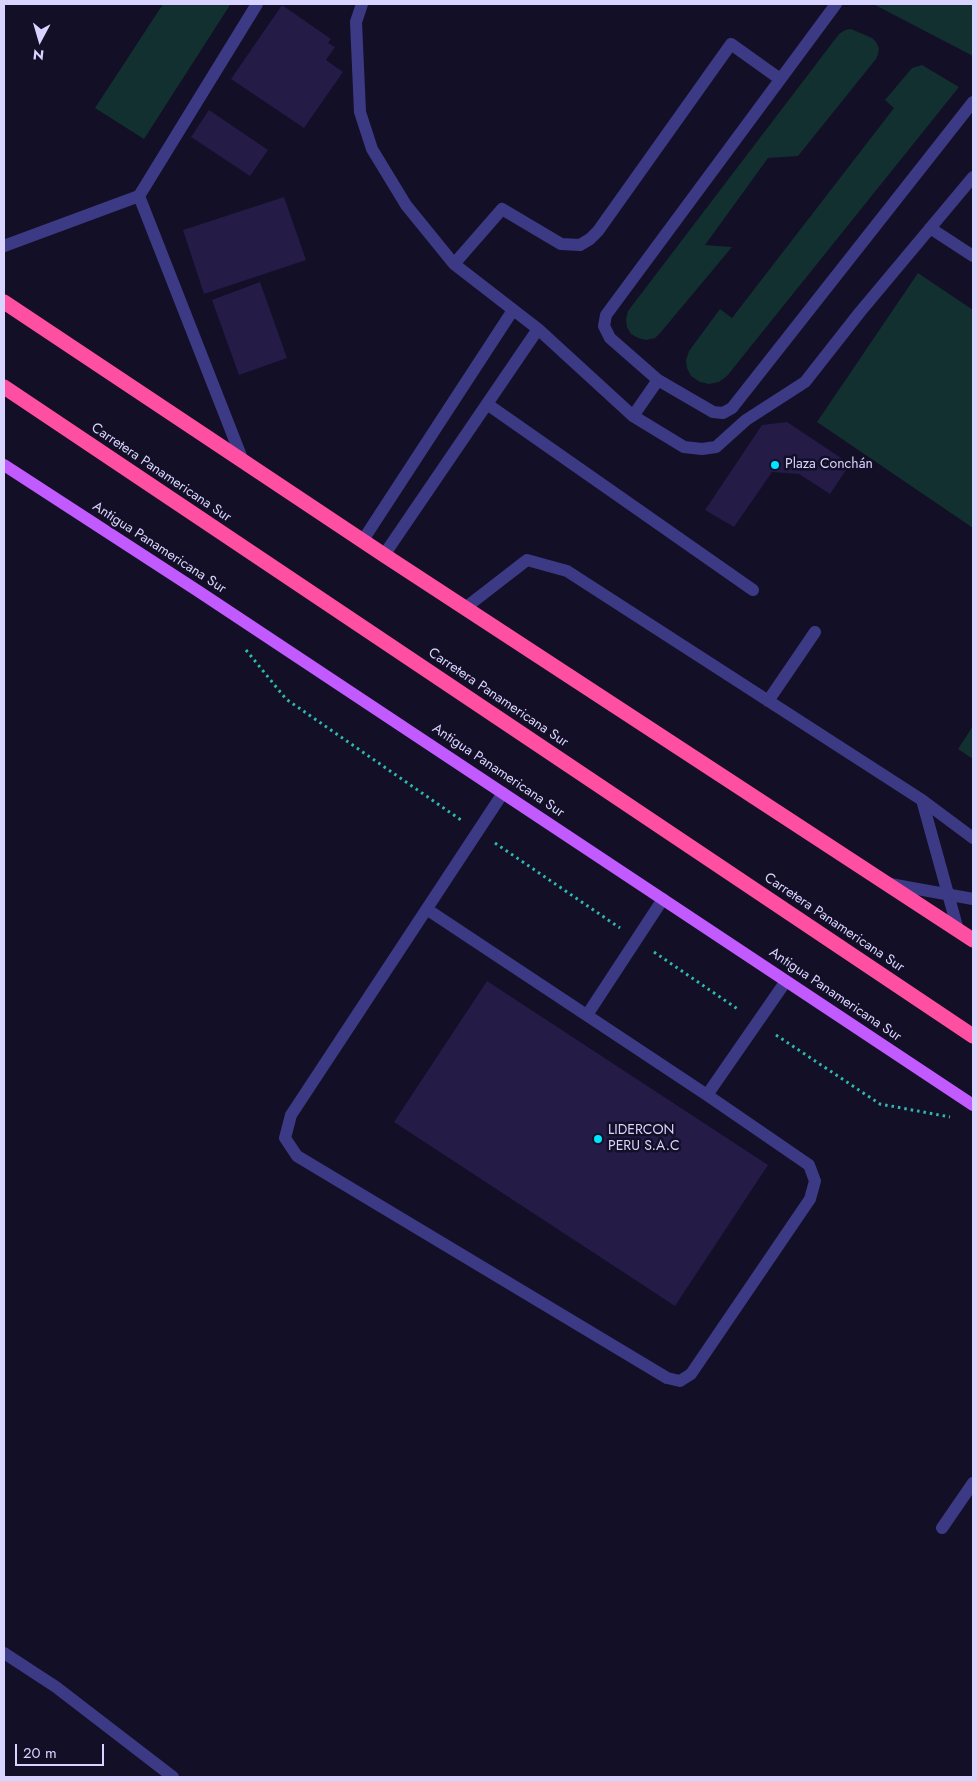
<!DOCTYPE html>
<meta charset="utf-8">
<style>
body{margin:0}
#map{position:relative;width:977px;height:1781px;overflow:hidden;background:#130f26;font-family:Jost,sans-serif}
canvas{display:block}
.frame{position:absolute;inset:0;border:5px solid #d9d4ff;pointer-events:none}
.north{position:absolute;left:15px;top:15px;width:50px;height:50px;-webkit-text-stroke:4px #130f26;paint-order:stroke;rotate:186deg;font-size:14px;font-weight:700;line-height:20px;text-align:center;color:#d9d4ff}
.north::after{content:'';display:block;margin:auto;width:18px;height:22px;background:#d9d4ff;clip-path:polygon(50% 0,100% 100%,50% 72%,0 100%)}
.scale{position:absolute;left:15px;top:1744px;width:89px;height:22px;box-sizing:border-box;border:2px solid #d9d4ff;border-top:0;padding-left:6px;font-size:15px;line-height:18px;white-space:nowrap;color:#d9d4ff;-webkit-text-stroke:4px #130f26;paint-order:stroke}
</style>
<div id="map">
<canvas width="977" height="1781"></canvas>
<div class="frame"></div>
<div class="north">N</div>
<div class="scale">20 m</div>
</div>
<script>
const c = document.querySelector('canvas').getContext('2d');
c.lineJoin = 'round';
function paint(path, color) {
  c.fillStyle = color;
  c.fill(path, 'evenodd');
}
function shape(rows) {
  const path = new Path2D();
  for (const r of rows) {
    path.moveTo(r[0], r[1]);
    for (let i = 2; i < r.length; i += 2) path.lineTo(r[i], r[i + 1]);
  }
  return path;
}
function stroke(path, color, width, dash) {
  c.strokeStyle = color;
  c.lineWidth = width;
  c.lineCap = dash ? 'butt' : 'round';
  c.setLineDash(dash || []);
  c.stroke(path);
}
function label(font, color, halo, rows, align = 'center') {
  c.font = font + ' Jost,sans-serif';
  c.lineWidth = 5;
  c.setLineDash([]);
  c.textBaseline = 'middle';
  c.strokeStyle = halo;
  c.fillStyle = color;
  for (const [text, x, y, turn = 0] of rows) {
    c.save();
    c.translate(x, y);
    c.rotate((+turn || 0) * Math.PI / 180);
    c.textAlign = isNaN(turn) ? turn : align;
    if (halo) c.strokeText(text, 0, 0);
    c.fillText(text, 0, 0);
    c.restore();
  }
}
const green = shape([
 [163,4,228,4,230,5,144,139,95,108],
 [874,4,973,4,973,56,877,6],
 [851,29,872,38,876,42,879,48,878,54,876,59,798,156,768,158,705,245,732,247,661,332,655,338,646,340,638,338,631,334,627,327,626,319,628,311,839,34,845,30],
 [922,65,959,87,727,376,719,382,709,384,700,382,691,376,687,368,686,360,689,351,720,309,732,318,894,108,885,100,912,68],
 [918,273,973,310,973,528,817,422],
 [973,726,973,759,958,749]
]);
const building = shape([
 [282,5,331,39,328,43,335,47,326,60,343,72,304,128,231,79],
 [209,110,268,150,250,176,191,137],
 [284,197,306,260,204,294,183,230],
 [260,282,287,358,239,375,212,300],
 [787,422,850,464,830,494,799,474,772,472,734,527,705,510,762,425],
 [487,981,768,1165,675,1306,394,1122]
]);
const path = shape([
 [246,650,286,699,461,820],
 [495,843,620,928],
 [654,952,739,1010],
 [776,1035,880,1104,950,1117]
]);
const minor = shape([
 [362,4,356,22,360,112,372,149,406,205,454,264,538,329,633,416,684,447,702,449,716,447,746,420,805,382,860,312,973,177],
 [836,4,606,315,604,326,610,338,658,380,713,412,723,413,732,408,973,102],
 [139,196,243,461],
 [930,228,973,256],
 [4,246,139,196,257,4],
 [454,264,502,209,561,244,580,245,590,239,598,231,731,44,780,79],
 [487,404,753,590],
 [633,416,658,380],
 [363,540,513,310],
 [384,555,538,329],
 [465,608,527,560,567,571,922,800,958,930],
 [768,701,815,632],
 [922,800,973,838],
 [890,884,973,899],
 [428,910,707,1095,809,1165,815,1181,810,1199,691,1374,680,1381,667,1378,297,1156,285,1138,291,1115,503,793],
 [587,1015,663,899],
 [707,1095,786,981],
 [942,1528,973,1483],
 [4,1653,56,1687,173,1777]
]);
const major = shape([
 [4,465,198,591,973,1105]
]);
const highway = shape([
 [4,302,384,555,973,940],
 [4,387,973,1036]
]);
const markers = [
 [775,465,5,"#00e5ff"],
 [598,1139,5,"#00e5ff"]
];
const poiNames = [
 ["Plaza Conchán",785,465],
 ["LIDERCON",608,1131],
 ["PERU S.A.C",608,1147]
];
const streetNames = [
 ["Carretera Panamericana Sur",161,473,34],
 ["Antigua Panamericana Sur",159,548,33],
 ["Carretera Panamericana Sur",498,698,34],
 ["Antigua Panamericana Sur",498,771,34],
 ["Carretera Panamericana Sur",834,923,34],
 ["Antigua Panamericana Sur",835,995,34]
];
paint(green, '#12302f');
paint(building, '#241b47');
stroke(path, '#2fb8b0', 3, [2.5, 4]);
stroke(minor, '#3d3a85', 12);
stroke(major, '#c25bff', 12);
stroke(highway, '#ff4fa3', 15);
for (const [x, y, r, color] of markers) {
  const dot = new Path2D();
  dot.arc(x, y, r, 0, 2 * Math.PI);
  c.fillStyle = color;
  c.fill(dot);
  stroke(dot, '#130f26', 2);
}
label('14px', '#d9d4ff', '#130f26', poiNames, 'left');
label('14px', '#d9d4ff', '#130f26', streetNames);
</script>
